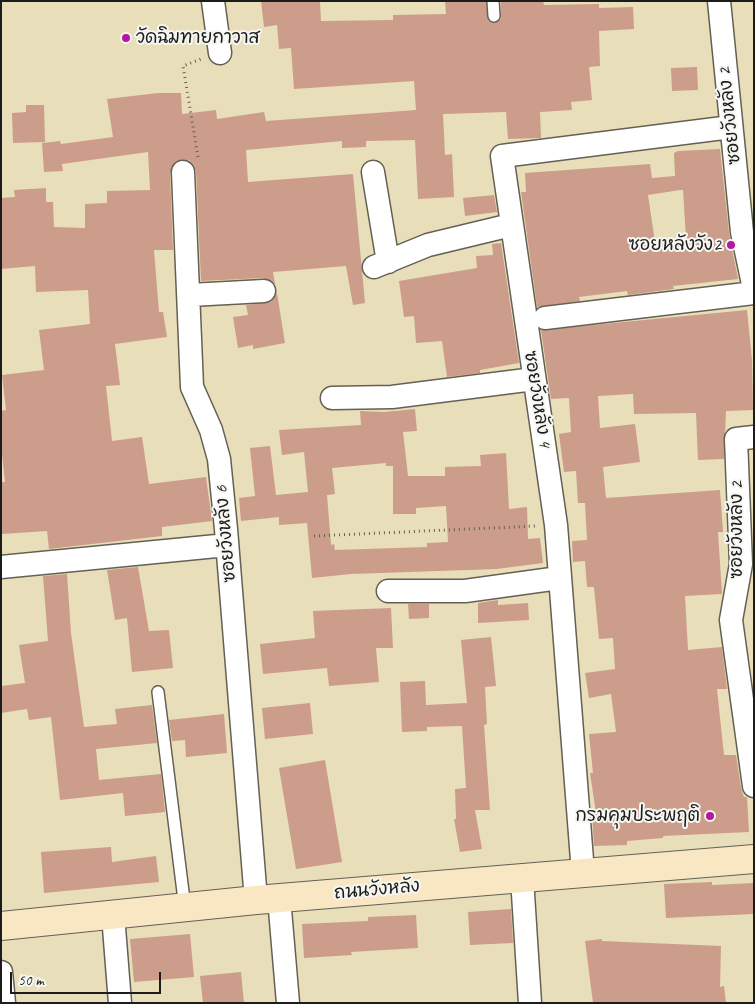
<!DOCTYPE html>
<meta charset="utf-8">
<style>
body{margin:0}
#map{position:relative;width:755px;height:1004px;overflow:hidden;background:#e9deba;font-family:Caveat,sans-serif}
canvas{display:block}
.frame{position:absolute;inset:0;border:2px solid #1c1c1c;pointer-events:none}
.scale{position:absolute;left:10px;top:972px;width:151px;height:22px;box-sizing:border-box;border:2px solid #1c1c1c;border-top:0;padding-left:6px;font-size:15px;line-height:18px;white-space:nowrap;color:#1c1c1c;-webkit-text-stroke:4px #f6f6f2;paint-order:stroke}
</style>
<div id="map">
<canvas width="755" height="1004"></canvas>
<div class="frame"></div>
<div class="scale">50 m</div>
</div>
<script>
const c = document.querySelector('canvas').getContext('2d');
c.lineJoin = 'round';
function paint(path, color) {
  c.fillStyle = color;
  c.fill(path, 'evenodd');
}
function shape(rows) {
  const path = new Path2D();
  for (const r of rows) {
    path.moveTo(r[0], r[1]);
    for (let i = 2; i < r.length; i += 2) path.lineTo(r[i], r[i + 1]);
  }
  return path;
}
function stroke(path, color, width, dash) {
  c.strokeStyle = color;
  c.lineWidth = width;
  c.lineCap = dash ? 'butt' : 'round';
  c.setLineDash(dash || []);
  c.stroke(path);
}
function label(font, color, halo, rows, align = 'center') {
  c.font = font + ' Caveat,"Playpen Sans Thai",sans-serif';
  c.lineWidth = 4;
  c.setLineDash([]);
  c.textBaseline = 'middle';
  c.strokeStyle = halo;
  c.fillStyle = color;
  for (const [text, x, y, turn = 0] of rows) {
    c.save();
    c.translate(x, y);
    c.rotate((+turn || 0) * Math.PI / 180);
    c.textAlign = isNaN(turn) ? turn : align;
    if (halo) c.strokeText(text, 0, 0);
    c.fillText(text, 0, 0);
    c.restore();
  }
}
const building = shape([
 [261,1,320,1,321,21,393,20,393,15,446,14,445,1,486,1,488,20,494,23,501,19,501,1,543,1,544,5,599,4,599,8,633,7,634,29,599,31,600,66,589,67,592,100,571,102,572,110,540,112,541,138,508,139,506,112,443,114,445,155,452,154,454,197,418,199,415,140,366,141,366,147,342,148,342,141,246,150,248,182,353,174,365,303,353,305,346,266,273,272,275,284,263,278,201,281,196,171,194,165,189,160,176,161,170,173,173,250,154,250,159,312,163,312,167,337,115,344,120,385,106,386,112,441,142,437,149,484,206,477,212,521,162,527,162,536,49,549,47,531,2,534,1,482,5,482,1,445,1,411,6,410,2,375,44,370,39,330,90,324,88,290,36,292,35,266,1,269,1,198,15,197,14,190,46,188,46,202,53,202,54,227,85,228,85,204,107,203,107,191,150,190,148,152,62,164,63,171,44,172,42,143,60,141,61,144,113,137,107,99,158,93,181,93,182,114,216,110,217,119,264,112,266,121,416,110,414,81,294,89,291,48,279,49,277,25,264,27],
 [697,67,698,90,672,91,671,68],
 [26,105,44,105,45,142,13,143,12,113,26,112],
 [720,149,729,233,738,279,673,286,674,289,628,295,627,291,579,297,580,301,537,307,521,192,526,192,525,173,650,164,652,178,675,176,674,153,678,151],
 [680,190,683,190,686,239,655,242,648,195],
 [494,195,497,212,465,216,463,198],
 [501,243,519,363,480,370,480,373,447,377,442,341,416,343,414,316,404,317,399,281,477,268,476,256,493,255,492,244],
 [277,293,285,343,253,349,253,345,238,348,233,317,248,315,246,305,271,302],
 [747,310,752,360,753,410,726,411,724,459,698,460,696,413,634,414,633,394,598,396,600,428,635,424,640,462,603,467,606,498,720,490,723,532,718,532,722,594,685,596,688,650,722,647,727,689,717,689,724,755,736,755,741,788,744,797,747,797,749,832,663,836,663,838,627,841,627,845,594,846,592,813,596,813,590,773,593,773,589,734,616,732,611,694,589,698,585,673,615,669,613,638,599,639,594,587,587,587,585,561,573,562,572,541,587,540,585,503,578,503,576,471,564,472,559,434,571,432,569,398,551,399,541,330],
 [415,409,417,431,403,432,408,476,445,476,445,467,481,466,480,455,506,453,509,509,527,507,528,539,540,538,543,563,497,569,351,574,312,578,307,523,279,525,279,517,241,521,239,498,255,496,250,448,270,446,276,495,308,492,304,452,282,455,279,430,361,425,360,411,384,412],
 [386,463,386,466,393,466,393,514,416,514,416,508,446,506,448,542,427,543,427,547,335,550,334,544,331,545,327,495,335,494,332,468],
 [138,567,149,631,169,630,173,668,132,672,127,618,115,620,107,570],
 [67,574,71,633,84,727,117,724,115,709,152,705,157,743,96,749,99,780,161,774,165,812,125,816,123,793,60,800,51,717,29,720,27,709,1,713,1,686,25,683,19,645,48,641,43,576],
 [498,600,498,605,528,603,529,620,478,623,478,603],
 [408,604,429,604,429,618,409,619],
 [391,608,393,648,376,648,379,682,329,686,327,668,263,674,260,644,315,638,313,611],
 [491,637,496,686,485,687,487,724,484,725,490,810,475,810,482,849,460,852,454,819,456,819,455,789,466,788,462,726,427,727,427,731,402,732,400,682,425,681,426,705,467,703,461,640],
 [310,703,313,734,265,739,262,708],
 [224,714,227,753,186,757,185,740,172,741,169,720],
 [325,760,342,862,296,869,279,768],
 [111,847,112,862,156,856,159,882,44,893,41,852],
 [712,882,712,885,754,883,754,914,666,918,664,884],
 [511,909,513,943,470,945,468,912],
 [416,915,418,948,351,952,352,955,304,958,302,924,368,921,368,917],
 [190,934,194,977,134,982,130,939],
 [602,939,602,941,721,946,720,987,724,986,726,1003,593,1003,585,941],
 [241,972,244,1003,203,1003,200,976]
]);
const path = shape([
 [198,157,183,66,201,59],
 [314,536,536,526]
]);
const lane = shape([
 [493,1,494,16],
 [158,692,185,908]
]);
const street = shape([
 [213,1,220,53],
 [719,1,742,232,754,289],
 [183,172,192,387,211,430,219,459,226,529,256,900],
 [373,172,388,262],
 [374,267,428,245,511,225],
 [190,295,264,291],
 [545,318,754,293],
 [332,398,392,397,534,379],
 [754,437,736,439,741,564,731,620,754,786],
 [1,567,227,545],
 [388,591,465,591,559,578],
 [583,873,556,525,502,156,731,127],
 [522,878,530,1003],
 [279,898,288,1003],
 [113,915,120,1003],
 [1,972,4,1003]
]);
const secondary = shape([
 [1,926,256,900,754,859]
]);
const markers = [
 [126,38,5,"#b5179e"],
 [731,245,5,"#b5179e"],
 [710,816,5,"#b5179e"]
];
const poiNames = [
 ["วัดฉิมทายกาวาส",136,38,"left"],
 ["ซอยหลังวัง2",721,245],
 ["กรมคุมประพฤติ",700,816]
];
const streetNames = [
 ["ซอยวังหลัง 2",730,116,-96],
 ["ซอยวังหลัง 4",537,399,81],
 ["ซอยวังหลัง 2",737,530,-90],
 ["ซอยวังหลัง 6",226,534,-95],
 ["ถนนวังหลัง",377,890,-5]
];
paint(building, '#cc9d8a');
stroke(lane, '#646053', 14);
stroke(street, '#646053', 25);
stroke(secondary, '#646053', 30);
stroke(path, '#646053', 3, [1, 4]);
stroke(lane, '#fff', 11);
stroke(street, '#fff', 22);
stroke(secondary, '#f9e7c3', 28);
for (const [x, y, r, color] of markers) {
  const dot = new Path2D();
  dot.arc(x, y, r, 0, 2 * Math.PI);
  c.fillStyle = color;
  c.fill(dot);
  stroke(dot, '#f6f6f2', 2);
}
label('18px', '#1c1c1c', '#f6f6f2', poiNames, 'right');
label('18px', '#1c1c1c', '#f6f6f2', streetNames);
</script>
